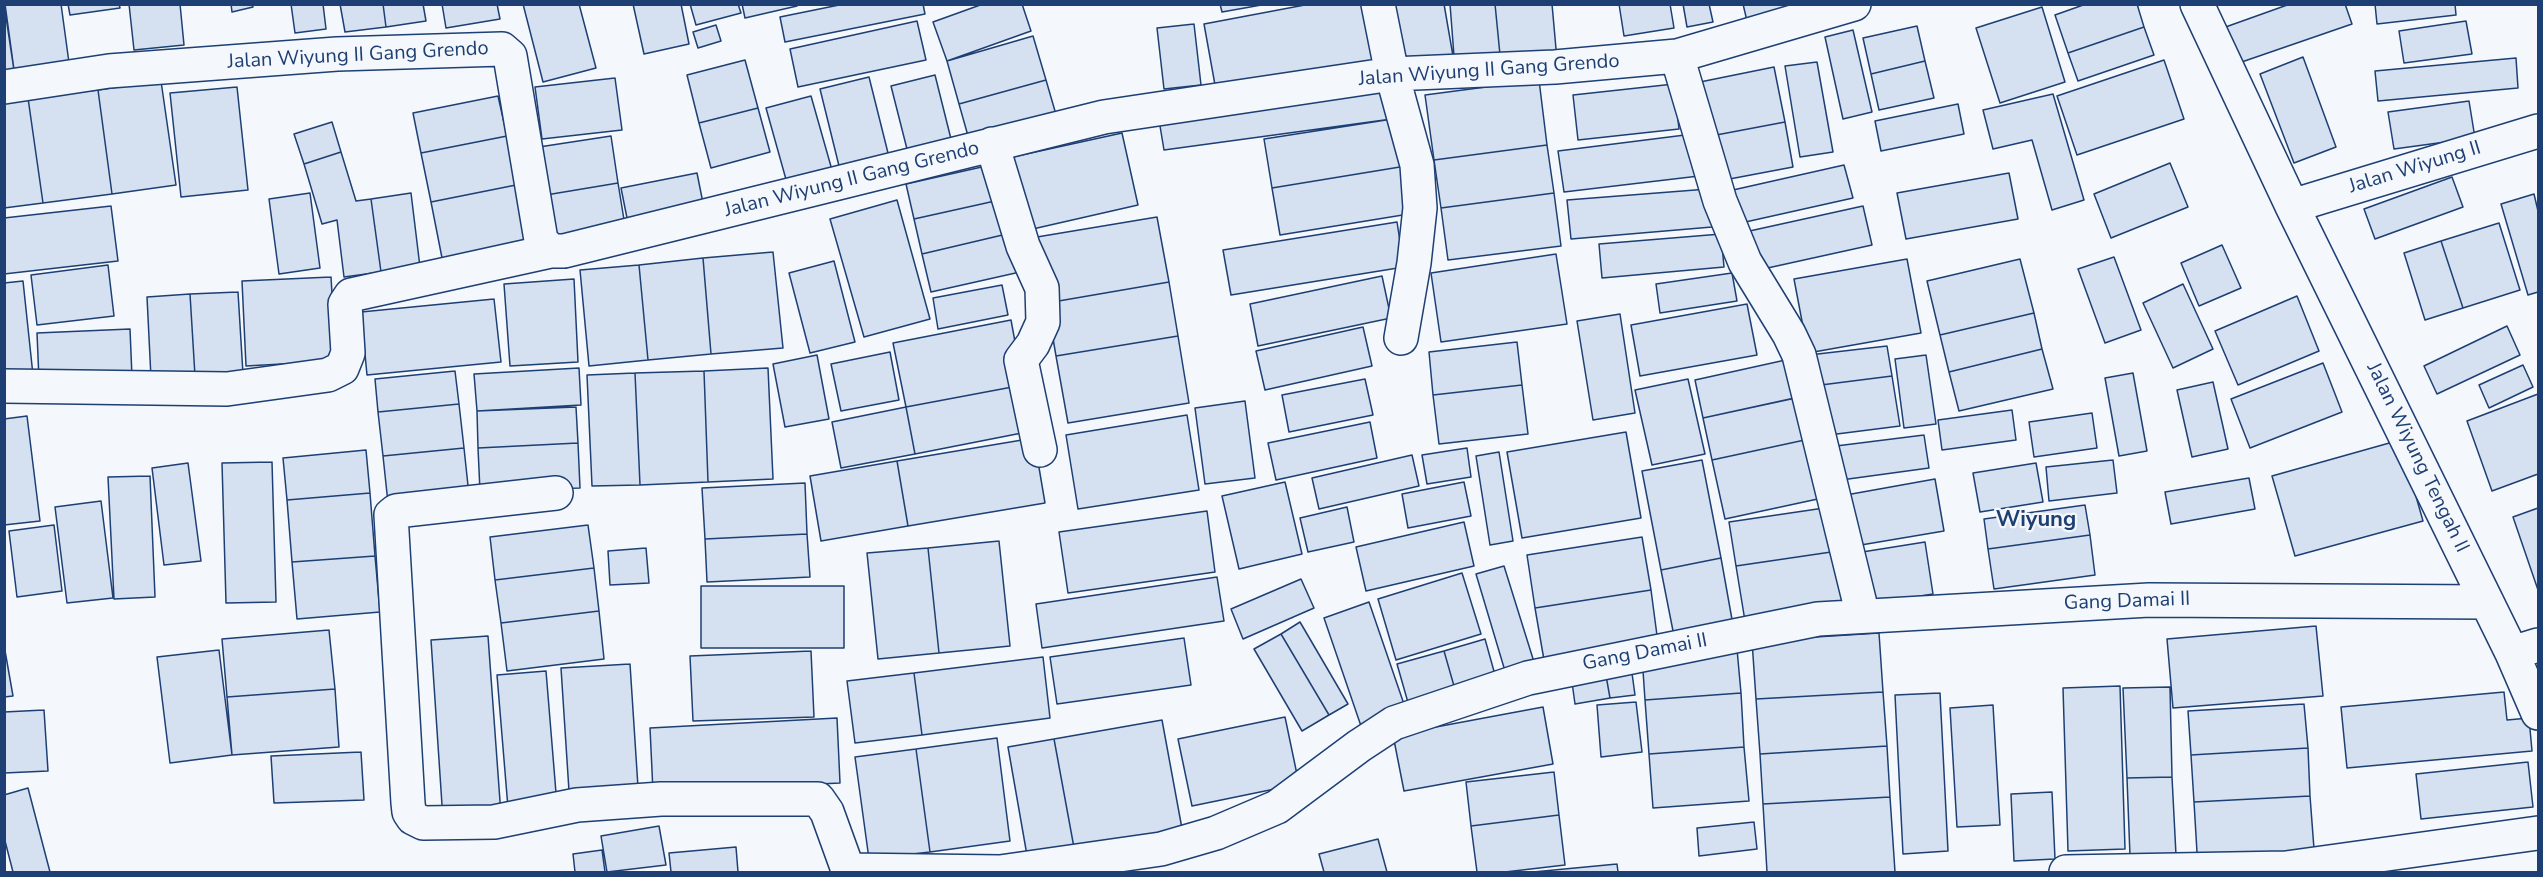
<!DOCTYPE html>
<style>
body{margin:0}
#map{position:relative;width:2543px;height:877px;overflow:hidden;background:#f4f7fb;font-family:"Nunito Sans",sans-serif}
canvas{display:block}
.frame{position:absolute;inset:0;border:6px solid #1d3f73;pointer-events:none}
</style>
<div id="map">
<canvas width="2543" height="877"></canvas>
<div class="frame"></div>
</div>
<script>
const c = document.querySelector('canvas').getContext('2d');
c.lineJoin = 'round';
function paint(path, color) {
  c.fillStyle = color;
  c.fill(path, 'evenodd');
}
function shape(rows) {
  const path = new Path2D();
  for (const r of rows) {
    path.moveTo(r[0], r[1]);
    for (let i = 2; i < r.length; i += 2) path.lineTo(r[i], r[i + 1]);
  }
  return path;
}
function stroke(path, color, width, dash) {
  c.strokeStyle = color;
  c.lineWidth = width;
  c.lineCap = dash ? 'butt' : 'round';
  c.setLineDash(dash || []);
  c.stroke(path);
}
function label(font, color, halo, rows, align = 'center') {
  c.font = font + ' "Nunito Sans",sans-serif';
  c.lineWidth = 4.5;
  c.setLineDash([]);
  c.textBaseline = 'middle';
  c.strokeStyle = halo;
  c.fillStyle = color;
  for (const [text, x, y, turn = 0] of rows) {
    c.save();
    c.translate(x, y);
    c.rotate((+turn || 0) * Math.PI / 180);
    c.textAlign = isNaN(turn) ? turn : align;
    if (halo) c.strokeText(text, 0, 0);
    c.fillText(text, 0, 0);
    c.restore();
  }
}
const building = shape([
 [4,4,15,77,4,78,4,4],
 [5,4,61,4,70,70,15,77,5,4],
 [68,4,119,4,120,8,70,15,68,4],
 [129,4,180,4,184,45,134,50,129,4],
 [231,4,252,4,253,7,232,12,231,4],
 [291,4,323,4,326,29,295,33,291,4],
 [340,4,383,4,386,27,345,32,340,4],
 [383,4,423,4,426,21,386,27,383,4],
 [442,4,497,4,500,19,446,28,442,4],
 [523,4,579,4,596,68,543,82,523,4],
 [633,4,681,4,689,44,644,54,633,4],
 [690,4,738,4,741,13,696,25,690,4],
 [742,4,797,4,797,6,745,18,742,4],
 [844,4,923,4,925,14,785,42,780,17,844,4],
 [983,4,1022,4,1031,31,947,61,933,22,983,4],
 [1220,4,1267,4,1222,12,1220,4],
 [1310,4,1363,4,1375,68,1217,96,1204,24,1310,4],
 [1380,4,1444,4,1453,56,1392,68,1380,4],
 [1450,4,1495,4,1501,65,1455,69,1450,4],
 [1495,4,1552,4,1557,60,1501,65,1495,4],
 [1619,4,1670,4,1674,28,1624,36,1619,4],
 [1683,4,1709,4,1713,22,1687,27,1683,4],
 [1743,4,1804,4,1747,21,1743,4],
 [2086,4,2137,4,2144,27,2068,53,2055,15,2086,4],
 [2290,4,2345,4,2352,24,2233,65,2220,29,2290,4],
 [2375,4,2455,4,2456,15,2377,24,2375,4],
 [2042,7,2065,82,2000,103,1976,28,2042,7],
 [917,21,926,60,798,87,790,49,917,21],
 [2466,21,2472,54,2404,63,2399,31,2466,21],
 [1194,24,1201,85,1164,89,1157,28,1194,24],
 [716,25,721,41,698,48,693,32,716,25],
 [1917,26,1925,61,1871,74,1863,38,1917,26],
 [2144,27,2154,55,2078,81,2068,53,2144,27],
 [1853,30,1872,112,1843,119,1825,37,1853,30],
 [1033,36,1046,80,959,104,947,61,1033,36],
 [2303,57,2336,147,2294,163,2260,74,2303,57],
 [2516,58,2518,88,2378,101,2375,71,2516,58],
 [745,60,758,108,699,123,687,75,745,60],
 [2164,60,2184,119,2077,155,2057,96,2164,60],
 [1925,61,1934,98,1879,110,1871,74,1925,61],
 [1817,62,1833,152,1800,157,1785,66,1817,62],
 [1774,67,1785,122,1711,136,1700,82,1774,67],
 [935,75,952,143,908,153,891,86,935,75],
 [869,77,890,161,841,174,820,89,869,77],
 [615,78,622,130,542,139,535,87,615,78],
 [1046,80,1057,118,970,143,959,104,1046,80],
 [1539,80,1547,145,1434,160,1425,95,1539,80],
 [161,81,176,185,112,194,98,90,161,81],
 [1674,84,1679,129,1578,140,1573,95,1674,84],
 [237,87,248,190,181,197,170,93,237,87],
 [1394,87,1399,118,1164,150,1159,120,1394,87],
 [98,90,112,194,43,203,28,98,98,90],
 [2053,94,2084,200,2052,210,2032,140,1993,149,1983,110,2053,94],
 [498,96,507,136,421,153,413,113,498,96],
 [811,96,832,170,787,183,766,108,811,96],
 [28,98,43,203,4,208,4,101,28,98],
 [2469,101,2475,138,2394,149,2388,112,2469,101],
 [1958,104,1964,134,1881,151,1875,121,1958,104],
 [758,108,770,152,711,168,699,123,758,108],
 [1399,118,1406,166,1272,188,1264,139,1399,118],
 [332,122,341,152,304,164,294,134,332,122],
 [1785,122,1793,167,1719,181,1711,136,1785,122],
 [1122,133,1138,205,1024,231,1008,158,1122,133],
 [1693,134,1699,176,1564,192,1558,151,1693,134],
 [507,136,516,185,431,202,421,153,507,136],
 [611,136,618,183,546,195,539,147,611,136],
 [1547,145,1554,193,1441,208,1434,160,1547,145],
 [341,152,356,201,371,199,381,272,344,277,337,220,322,224,304,164,341,152],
 [2170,163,2188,207,2111,238,2094,194,2170,163],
 [995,164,1004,199,914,219,906,184,995,164],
 [1844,165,1853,198,1741,223,1733,190,1844,165],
 [1406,166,1415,213,1280,235,1272,188,1406,166],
 [697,173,705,213,629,228,621,188,697,173],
 [2009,173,2018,219,1906,239,1897,193,2009,173],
 [2452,177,2463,207,2375,239,2364,209,2452,177],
 [618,183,626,232,554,243,546,195,618,183],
 [516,185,528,246,443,263,431,202,516,185],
 [1708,189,1712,227,1571,239,1567,200,1708,189],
 [310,193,320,268,279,274,269,199,310,193],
 [411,193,420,267,381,272,371,199,411,193],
 [1554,193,1561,246,1448,260,1441,208,1554,193],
 [2534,194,2538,211,2538,292,2528,295,2501,204,2534,194],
 [1004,199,1011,233,922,254,914,219,1004,199],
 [897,200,930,319,864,337,830,219,897,200],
 [111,206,118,261,4,274,4,218,111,206],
 [1863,206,1872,245,1754,271,1745,232,1863,206],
 [1157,217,1169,282,1047,303,1037,237,1157,217],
 [1397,222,1404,267,1231,295,1223,250,1397,222],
 [2499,223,2520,290,2463,308,2441,241,2499,223],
 [1011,233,1020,272,931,292,922,254,1011,233],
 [1721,234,1724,267,1602,278,1599,244,1721,234],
 [2441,241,2463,308,2425,320,2404,253,2441,241],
 [2222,245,2241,288,2199,306,2181,263,2222,245],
 [773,252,783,348,711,354,703,258,773,252],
 [1556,254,1567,324,1441,342,1431,273,1556,254],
 [2114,257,2141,330,2105,343,2078,269,2114,257],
 [703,258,711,354,648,360,639,265,703,258],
 [1907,259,1921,333,1808,353,1794,279,1907,259],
 [2020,259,2034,313,1940,335,1927,281,2020,259],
 [834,261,855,342,810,353,789,273,834,261],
 [108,265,114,316,37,325,31,275,108,265],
 [639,265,648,360,589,366,580,270,639,265],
 [1732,273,1737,301,1660,313,1656,284,1732,273],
 [1382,276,1391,318,1258,346,1250,304,1382,276],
 [331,277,336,361,246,366,242,281,331,277],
 [574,279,578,362,510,366,504,284,574,279],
 [23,281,33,375,4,379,4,283,23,281],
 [1169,282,1178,336,1056,356,1047,303,1169,282],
 [2183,284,2213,349,2173,368,2143,303,2183,284],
 [1002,285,1008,315,938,329,933,298,1002,285],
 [238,292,243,374,195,376,190,294,238,292],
 [190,294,195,376,151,378,147,297,190,294],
 [2297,296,2319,351,2238,385,2215,331,2297,296],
 [494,299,501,362,367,375,361,312,494,299],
 [1747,304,1757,355,1640,376,1631,325,1747,304],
 [2034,313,2042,349,1949,372,1940,335,2034,313],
 [1620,314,1635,413,1593,420,1577,321,1620,314],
 [1011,320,1023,385,906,407,893,343,1011,320],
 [2507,326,2520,355,2437,394,2424,366,2507,326],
 [1363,327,1372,366,1265,390,1256,351,1363,327],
 [130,329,132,377,39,380,37,333,130,329],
 [1178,336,1189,403,1068,423,1056,356,1178,336],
 [1517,342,1522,385,1433,395,1429,352,1517,342],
 [1887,346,1892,376,1813,386,1809,355,1887,346],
 [2042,349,2053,389,1959,411,1949,372,2042,349],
 [890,352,899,400,841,411,831,364,890,352],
 [817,355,829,419,785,427,773,364,817,355],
 [1926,355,1936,424,1904,428,1895,359,1926,355],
 [1790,359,1799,397,1703,418,1695,380,1790,359],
 [2323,363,2342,412,2250,448,2231,399,2323,363],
 [2523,365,2533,387,2489,408,2479,385,2523,365],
 [579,368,581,405,477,411,474,374,579,368],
 [768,368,773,479,708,482,704,371,768,368],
 [455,371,459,404,378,412,375,379,455,371],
 [704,371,708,482,640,485,635,373,704,371],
 [635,373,640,485,592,486,587,375,635,373],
 [2133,373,2147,451,2119,456,2105,378,2133,373],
 [1892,376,1900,426,1821,436,1813,386,1892,376],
 [1365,379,1373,415,1289,432,1282,395,1365,379],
 [1688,379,1705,454,1652,465,1635,390,1688,379],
 [2213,382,2228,449,2192,457,2177,390,2213,382],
 [1023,385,1032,431,915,454,906,407,1023,385],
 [1522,385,1528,434,1439,444,1433,395,1522,385],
 [2538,394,2538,474,2492,491,2467,421,2538,394],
 [1805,396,1814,438,1712,460,1703,418,1805,396],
 [1245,401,1255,478,1205,484,1195,408,1245,401],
 [459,404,464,448,383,456,378,412,459,404],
 [576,407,578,443,478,448,477,411,576,407],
 [906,407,915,454,841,468,832,422,906,407],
 [2012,410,2016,440,1942,450,1938,420,2012,410],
 [2092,413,2097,448,2034,457,2029,422,2092,413],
 [1187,415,1199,490,1078,509,1066,435,1187,415],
 [27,416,40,521,4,525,4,419,27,416],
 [1370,422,1377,458,1276,480,1268,443,1370,422],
 [1626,432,1641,518,1522,538,1507,452,1626,432],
 [1924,435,1929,468,1841,480,1836,446,1924,435],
 [1034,438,1045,503,908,526,897,461,1034,438],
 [1814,438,1827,497,1725,519,1712,460,1814,438],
 [2400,440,2423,521,2295,556,2272,476,2400,440],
 [578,443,580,488,480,491,478,448,578,443],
 [464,448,469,495,388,503,383,456,464,448],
 [1467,448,1471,477,1427,484,1422,455,1467,448],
 [366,450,370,493,287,500,283,458,366,450],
 [1499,452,1513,541,1490,545,1476,456,1499,452],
 [1412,455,1419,486,1319,509,1312,478,1412,455],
 [1702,460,1721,558,1661,570,1642,471,1702,460],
 [2113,460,2117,493,2049,501,2046,467,2113,460],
 [897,461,908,526,821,541,810,476,897,461],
 [272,462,276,602,226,603,222,463,272,462],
 [188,463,201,561,164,565,152,468,188,463],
 [2036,463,2043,502,1980,512,1973,473,2036,463],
 [150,476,155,597,114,599,108,477,150,476],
 [2249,478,2255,509,2171,524,2165,492,2249,478],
 [1935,479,1944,531,1855,546,1846,495,1935,479],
 [1285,482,1302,554,1239,569,1222,496,1285,482],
 [1464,482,1471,516,1408,528,1402,494,1464,482],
 [805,483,807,534,705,539,702,488,805,483],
 [370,493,375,556,292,562,287,500,370,493],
 [101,501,113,598,67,603,55,507,101,501],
 [2085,505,2090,535,1988,549,1984,519,2085,505],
 [1347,507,1354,542,1308,552,1300,518,1347,507],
 [1831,507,1838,551,1736,566,1729,522,1831,507],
 [2538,508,2538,590,2513,517,2538,508],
 [1207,511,1215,572,1068,593,1059,532,1207,511],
 [1464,522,1474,566,1366,591,1356,547,1464,522],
 [54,525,62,591,17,597,9,531,54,525],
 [588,525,594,568,495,580,490,537,588,525],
 [807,534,810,577,707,582,705,539,807,534],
 [2090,535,2095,575,1994,589,1988,549,2090,535],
 [1642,537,1651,590,1535,608,1527,555,1642,537],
 [999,541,1010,646,939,653,928,548,999,541],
 [1925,542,1933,594,1865,605,1856,553,1925,542],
 [646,548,649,583,610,585,608,551,646,548],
 [928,548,939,653,878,659,867,553,928,548],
 [1838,551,1846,606,1745,621,1736,566,1838,551],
 [375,556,380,612,297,619,292,562,375,556],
 [1721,558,1733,625,1674,636,1661,570,1721,558],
 [1504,566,1534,662,1505,671,1476,574,1504,566],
 [594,568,599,611,501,623,495,580,594,568],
 [1462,573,1481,634,1396,660,1378,599,1462,573],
 [1217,577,1224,621,1042,648,1036,604,1217,577],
 [1301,579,1314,608,1243,639,1231,609,1301,579],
 [701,586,844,586,844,648,701,648,701,586],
 [1651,590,1658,643,1544,660,1535,608,1651,590],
 [1369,602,1406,710,1361,726,1324,618,1369,602],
 [599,611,604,659,507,671,501,623,599,611],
 [1300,622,1348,704,1329,715,1281,634,1300,622],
 [2316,626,2323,696,2173,708,2167,639,2316,626],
 [329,630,335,689,227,697,222,639,329,630],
 [1879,633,1883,692,1756,699,1752,641,1879,633],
 [1281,634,1329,715,1302,731,1254,649,1281,634],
 [488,636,501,815,443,820,431,640,488,636],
 [1184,638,1191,685,1057,704,1050,657,1184,638],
 [1485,639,1497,682,1456,693,1444,651,1485,639],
 [4,645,13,696,4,697,4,645],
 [1737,649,1741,693,1645,700,1642,656,1737,649],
 [219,650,232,755,170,763,157,657,219,650],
 [811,651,814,717,693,721,690,656,811,651],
 [1444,651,1456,693,1409,706,1397,664,1444,651],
 [1043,657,1050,718,922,735,914,673,1043,657],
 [630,664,638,787,569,791,561,668,630,664],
 [1631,666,1635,695,1610,698,1605,670,1631,666],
 [1605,670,1610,698,1575,704,1571,675,1605,670],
 [546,671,557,805,508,808,497,675,546,671],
 [914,673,922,735,855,743,847,681,914,673],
 [2120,686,2125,849,2068,851,2063,688,2120,686],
 [2170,687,2172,777,2127,778,2123,688,2170,687],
 [335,689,339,747,232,755,227,697,335,689],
 [1883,692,1887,746,1760,754,1756,699,1883,692],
 [2504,692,2507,720,2529,718,2532,751,2347,768,2341,707,2504,692],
 [1741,693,1744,747,1649,754,1645,700,1741,693],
 [1940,693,1948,851,1903,854,1895,695,1940,693],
 [1636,702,1642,752,1601,757,1597,705,1636,702],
 [2304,704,2308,748,2191,755,2188,711,2304,704],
 [1993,705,2000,825,1957,827,1950,708,1993,705],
 [1543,707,1553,764,1404,791,1393,735,1543,707],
 [44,710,48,771,4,773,4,712,44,710],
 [1285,717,1299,784,1192,806,1178,739,1285,717],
 [837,718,840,783,653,792,650,728,837,718],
 [1162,720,1183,834,1075,853,1054,739,1162,720],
 [997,738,1010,841,930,852,916,749,997,738],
 [1054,739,1075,853,1028,861,1008,747,1054,739],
 [1887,746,1890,797,1763,804,1760,754,1887,746],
 [1744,747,1749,801,1653,808,1649,754,1744,747],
 [2308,748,2310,796,2194,802,2191,755,2308,748],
 [916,749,930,852,869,859,855,757,916,749],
 [361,752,364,800,274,803,271,756,361,752],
 [2528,762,2533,807,2421,819,2416,774,2528,762],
 [1554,772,1559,815,1471,826,1466,782,1554,772],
 [2172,777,2176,855,2130,856,2127,778,2172,777],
 [28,788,50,872,13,872,4,837,4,795,28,788],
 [2052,792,2055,859,2014,861,2011,794,2052,792],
 [2310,796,2315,862,2198,869,2194,802,2310,796],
 [1890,797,1895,872,1767,872,1763,804,1890,797],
 [1559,815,1565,865,1505,872,1477,872,1471,826,1559,815],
 [1754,822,1757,849,1699,856,1697,828,1754,822],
 [659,826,666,865,607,872,601,836,659,826],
 [1378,839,1387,872,1324,872,1319,854,1378,839],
 [736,847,738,872,671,872,669,853,736,847],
 [602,850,605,872,575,872,573,854,602,850],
 [1617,864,1618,872,1533,872,1617,864]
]);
const street = shape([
 [1378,4,1392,74,1417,165,1420,208,1414,263,1401,338],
 [2197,4,2292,206,2512,653,2538,713],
 [1677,56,1720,201,1745,262,1789,334,1799,355,1863,616],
 [4,87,109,71,337,54,502,49,510,56,541,240,551,251,564,251,1104,117,1392,74,1555,67,1677,56,1854,4],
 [992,144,1023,246,1042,288,1043,322,1033,344,1021,360,1040,450],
 [2292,206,2538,131],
 [4,386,227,389,328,375,342,368,348,353,345,304,351,295,551,251],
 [556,493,396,511,391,515,408,803,409,812,413,818,423,823,494,822,577,805,661,799,818,799,827,812,848,870],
 [2512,653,2538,645],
 [847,872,848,870,1000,872,1161,849,1216,833,1277,807,1359,746,1394,723,1528,678,1818,619,2149,600,2487,602],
 [2066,872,2286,868,2538,833]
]);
const streetNames = [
 ["Jalan Wiyung II Gang Grendo",358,56,-3],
 ["Jalan Wiyung II Gang Grendo",1489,71,-4],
 ["Jalan Wiyung II",2415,168,-17],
 ["Jalan Wiyung II Gang Grendo",852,180,-14],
 ["Jalan Wiyung Tengah II",2417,458,64],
 ["Gang Damai II",2127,602,-2],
 ["Gang Damai II",1645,653,-11]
];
const quarterNames = [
 ["Wiyung",2036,521]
];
paint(building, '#d5e0f0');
stroke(building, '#1d3f73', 1.5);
stroke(street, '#1d3f73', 36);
stroke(street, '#f4f7fb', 33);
label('20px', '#1d3f73', '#f4f7fb', streetNames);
label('bold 22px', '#1d3f73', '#f4f7fb', quarterNames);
</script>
